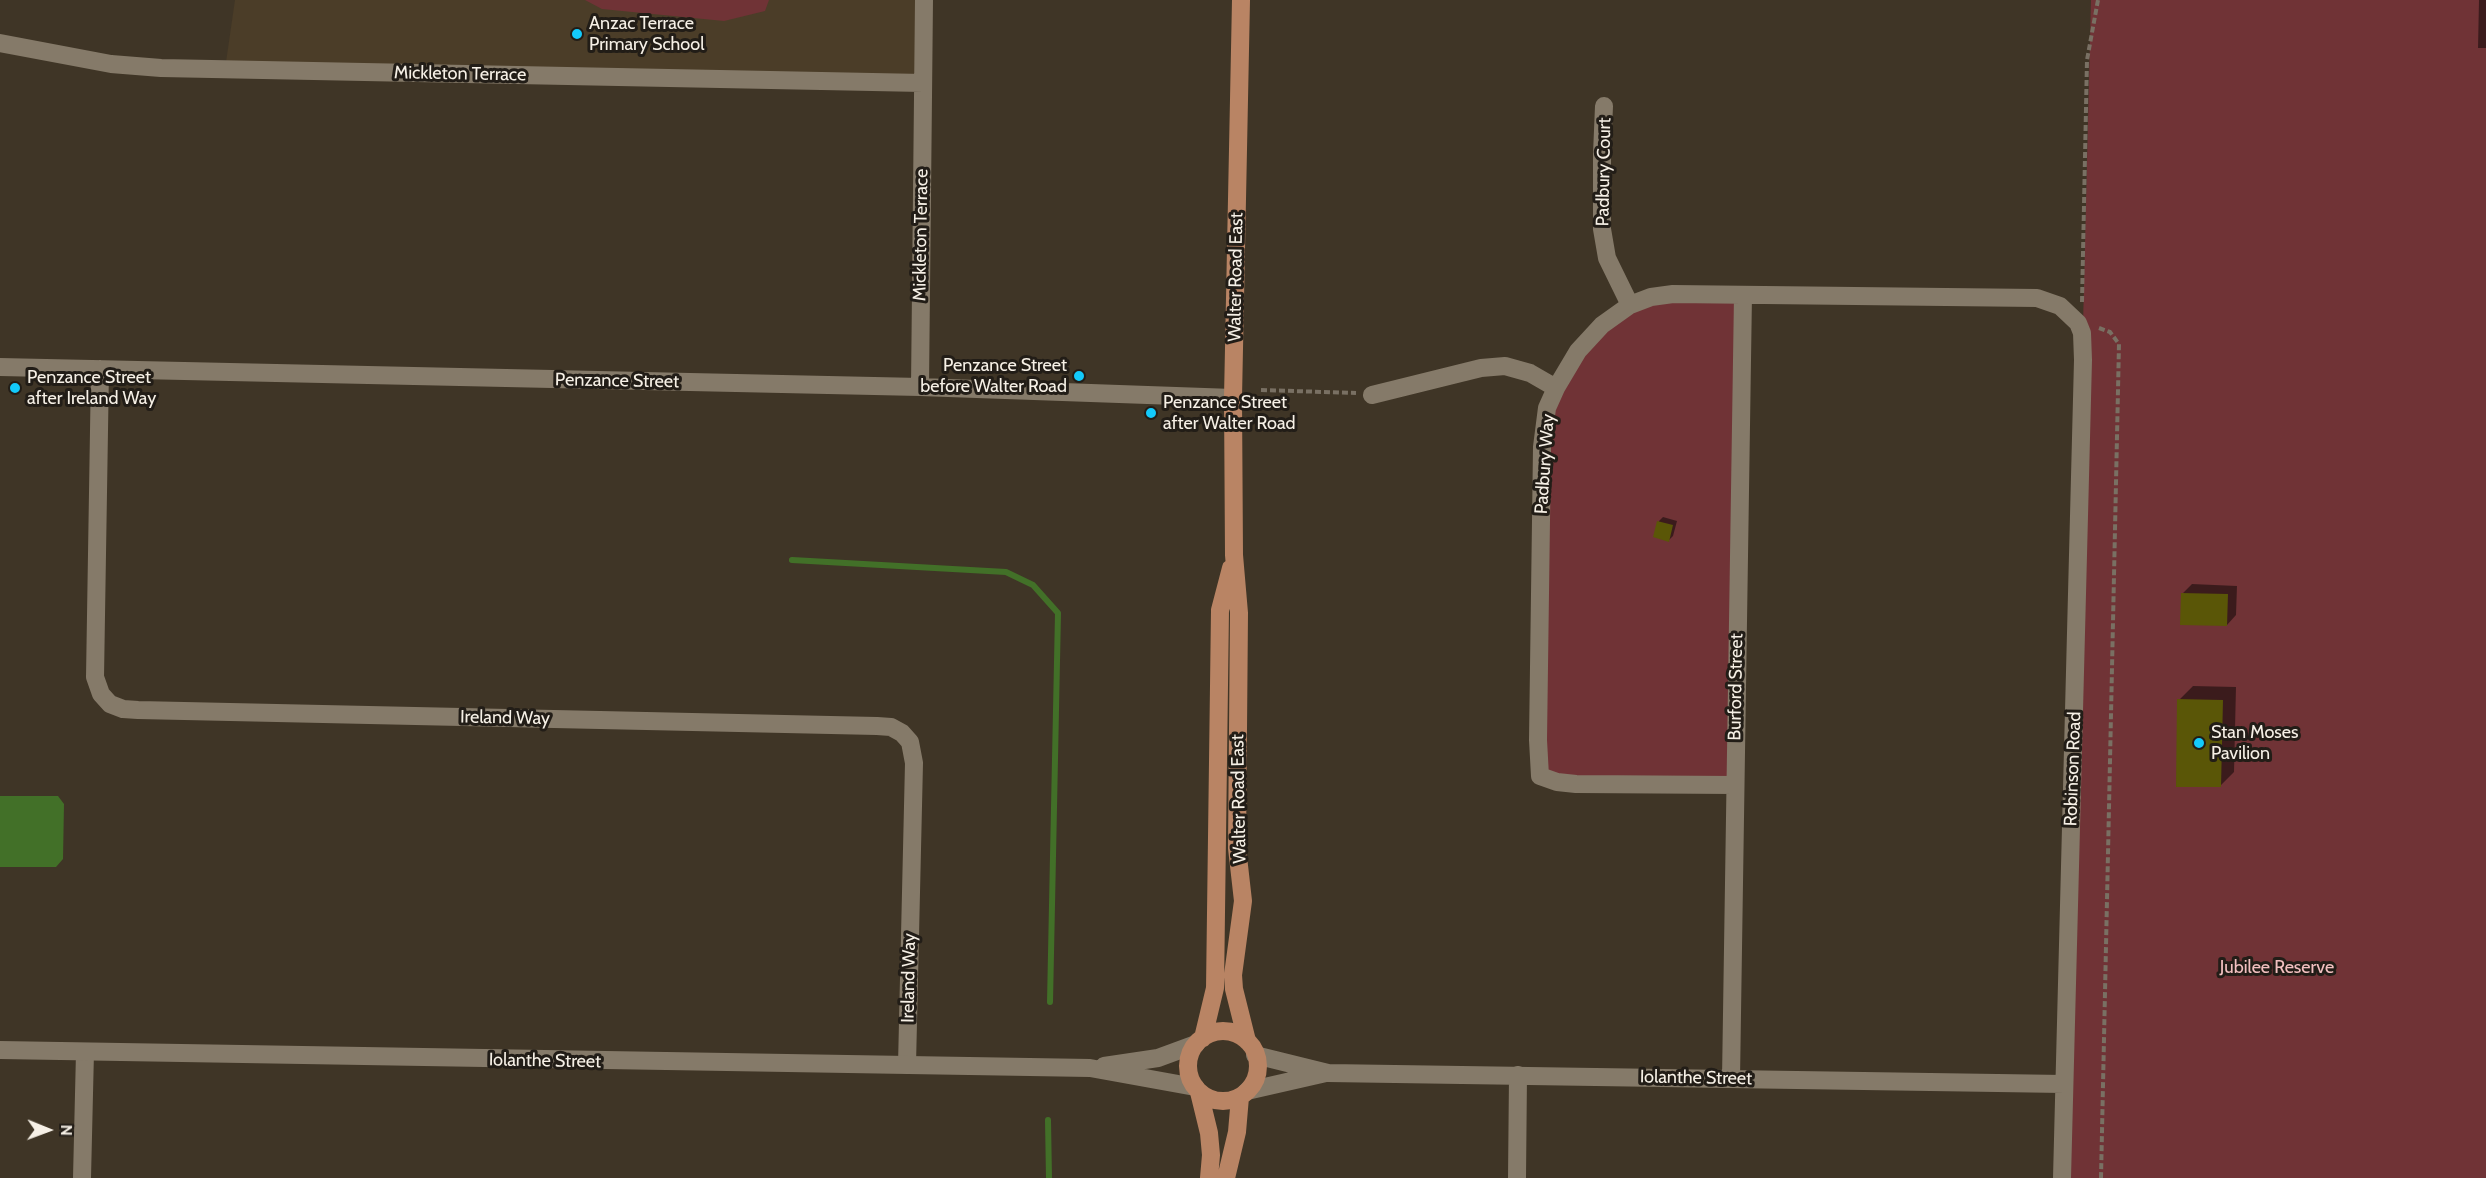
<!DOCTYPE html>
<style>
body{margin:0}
#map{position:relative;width:2486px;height:1178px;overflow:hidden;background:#3f3526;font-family:Cabin,sans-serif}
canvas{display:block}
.north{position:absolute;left:18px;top:1100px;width:60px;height:60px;-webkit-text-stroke:4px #221d17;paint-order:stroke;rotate:91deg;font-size:16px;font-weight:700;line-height:24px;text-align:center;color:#f6f0e6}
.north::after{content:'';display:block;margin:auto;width:21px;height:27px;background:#f6f0e6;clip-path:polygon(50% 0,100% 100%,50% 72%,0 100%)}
</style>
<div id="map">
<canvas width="2486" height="1178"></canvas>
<div class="north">N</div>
</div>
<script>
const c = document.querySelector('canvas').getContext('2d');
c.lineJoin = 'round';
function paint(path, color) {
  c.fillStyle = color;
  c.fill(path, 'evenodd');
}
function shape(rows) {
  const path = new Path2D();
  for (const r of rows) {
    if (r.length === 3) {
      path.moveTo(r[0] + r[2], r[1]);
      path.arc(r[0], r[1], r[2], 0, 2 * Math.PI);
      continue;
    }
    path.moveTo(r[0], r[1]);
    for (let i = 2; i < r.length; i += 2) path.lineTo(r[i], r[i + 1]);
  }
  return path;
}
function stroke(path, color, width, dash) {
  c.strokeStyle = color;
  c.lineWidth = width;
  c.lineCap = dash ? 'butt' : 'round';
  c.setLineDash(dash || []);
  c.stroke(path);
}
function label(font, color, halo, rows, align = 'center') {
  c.font = font + ' Cabin,sans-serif';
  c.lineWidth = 6;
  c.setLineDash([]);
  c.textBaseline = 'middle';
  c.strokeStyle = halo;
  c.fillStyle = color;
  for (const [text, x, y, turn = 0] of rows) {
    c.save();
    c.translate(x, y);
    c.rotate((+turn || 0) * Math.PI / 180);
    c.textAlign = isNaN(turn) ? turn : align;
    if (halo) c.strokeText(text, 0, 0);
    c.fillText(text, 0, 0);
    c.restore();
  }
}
const built = shape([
 [235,0,924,0,923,83,225,69]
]);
const green = shape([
 [585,0,769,0,765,11,724,21,602,9],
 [2091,0,2486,0,2486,1178,2062,1178],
 [1743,295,1735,785,1557,782,1538,759,1542,447,1556,388,1630,305]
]);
const water = shape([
 [0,796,58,796,64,804,63,859,56,867,0,867]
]);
const shadow = shape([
 [2479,0,2486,0,2486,48,2478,48],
 [1663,517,1677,521,1673,536,1669,540,1655,536,1659,521],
 [2192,584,2237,586,2236,615,2227,625,2183,593],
 [2193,686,2236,687,2234,772,2220,786,2179,700]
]);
const stream = shape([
 [792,560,1006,572,1033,585,1058,613,1050,1002],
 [1048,1120,1049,1178]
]);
const building = shape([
 [1657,521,1673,525,1669,542,1653,537],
 [2181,593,2228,594,2227,626,2180,625],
 [2177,699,2223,700,2221,787,2176,787]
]);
const path = shape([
 [2082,302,2087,60,2098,0],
 [2099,328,2110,332,2119,344,2101,1178],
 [1261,390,1356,393]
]);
const minor = shape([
 [0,43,111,64,161,68,923,83],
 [1604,106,1602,154,1602,229,1607,258,1630,305],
 [0,367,920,387,1233,398],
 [100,369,95,677,101,694,110,704,123,709,138,710,877,726,891,727,902,733,910,742,914,763,907,1065],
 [920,387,924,0],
 [1372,395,1481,368,1505,366,1530,373,1556,388],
 [1735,785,1576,784,1557,782,1540,776,1538,740,1542,447,1547,408,1556,388,1578,351,1602,325,1630,305,1651,297,1673,294,2037,298,2060,306,2078,323,2082,333,2083,360,2062,1178],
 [1255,1055,1328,1073,2064,1084],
 [1731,1079,1743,295],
 [1247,1091,1326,1073],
 [82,1178,85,1052],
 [1517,1178,1518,1075]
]);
const tertiary = shape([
 [0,1050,1090,1068,1195,1087],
 [1104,1066,1158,1058,1196,1044]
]);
const primary = shape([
 [1241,0,1233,398,1234,555,1239,613,1237,848,1243,901,1233,975,1234,989,1247,1041],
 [1223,1066,35],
 [1203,1038,1215,988,1220,610,1231,568],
 [1199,1092,1209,1133,1211,1155,1209,1178],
 [1226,1178,1237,1132,1240,1097]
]);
const markers = [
 [577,34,6,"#13cafb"],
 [1079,376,6,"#13cafb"],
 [15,388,6,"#13cafb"],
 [1151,413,6,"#13cafb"],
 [2199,743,6,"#13cafb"]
];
const poiNames = [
 ["Anzac Terrace",589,24],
 ["Primary School",589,45],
 ["Penzance Street",1067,366,"right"],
 ["before Walter Road",1067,387,"right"],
 ["Penzance Street",27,378],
 ["after Ireland Way",27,399],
 ["Penzance Street",1163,403],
 ["after Walter Road",1163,424],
 ["Stan Moses",2211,733],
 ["Pavilion",2211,754]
];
const streetNames = [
 ["Mickleton Terrace",460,74,1],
 ["Padbury Court",1604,172,-89],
 ["Mickleton Terrace",921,235,-89],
 ["Walter Road East",1236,277,-89],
 ["Penzance Street",617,381,1],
 ["Padbury Way",1545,464,-86],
 ["Burford Street",1736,687,-89],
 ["Ireland Way",505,718,1],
 ["Robinson Road",2073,769,-88],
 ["Walter Road East",1239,799,-91],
 ["Ireland Way",909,978,-89],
 ["Iolanthe Street",545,1061,1],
 ["Iolanthe Street",1696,1078,1]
];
const parkNames = [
 ["Jubilee Reserve",2277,968]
];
paint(built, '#4b3d28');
paint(green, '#703336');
paint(water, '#427028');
paint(shadow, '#0007');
stroke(stream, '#427028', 6);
paint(building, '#5a5607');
stroke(path, '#797063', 4, [6, 3]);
stroke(minor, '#857a69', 18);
stroke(tertiary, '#857a69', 18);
stroke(primary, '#b98464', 18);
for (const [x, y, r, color] of markers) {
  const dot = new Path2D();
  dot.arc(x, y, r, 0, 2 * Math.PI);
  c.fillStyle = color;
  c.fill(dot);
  stroke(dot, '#221d17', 2);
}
label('18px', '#f6f0e6', '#221d17', poiNames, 'left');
label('18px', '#f6f0e6', '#221d17', streetNames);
label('18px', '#f2c0c0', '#221d17', parkNames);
</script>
